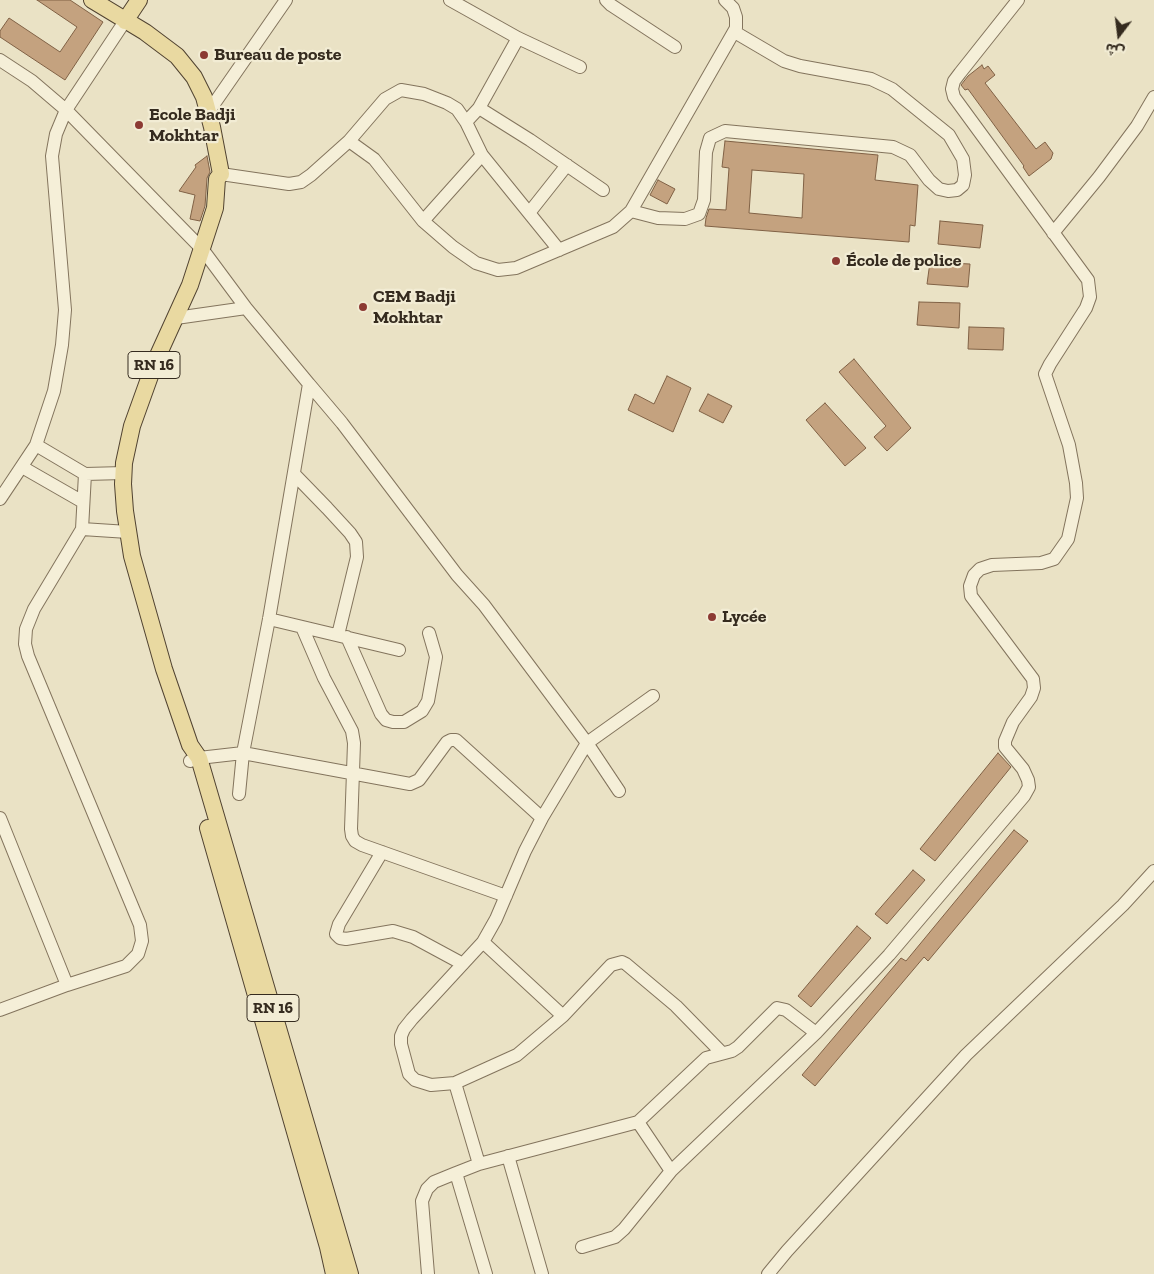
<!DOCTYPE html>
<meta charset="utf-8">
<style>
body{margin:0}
#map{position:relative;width:1154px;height:1274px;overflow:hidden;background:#eae2c5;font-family:"Zilla Slab","Noto Sans Arabic",serif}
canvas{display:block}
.north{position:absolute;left:1094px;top:10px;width:50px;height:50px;-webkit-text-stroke:4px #f2ecd4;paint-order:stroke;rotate:195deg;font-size:14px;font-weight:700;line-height:20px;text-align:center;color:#352b1f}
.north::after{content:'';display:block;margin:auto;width:18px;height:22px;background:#352b1f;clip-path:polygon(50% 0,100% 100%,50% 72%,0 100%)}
</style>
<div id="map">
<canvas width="1154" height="1274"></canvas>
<div class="north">ش</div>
</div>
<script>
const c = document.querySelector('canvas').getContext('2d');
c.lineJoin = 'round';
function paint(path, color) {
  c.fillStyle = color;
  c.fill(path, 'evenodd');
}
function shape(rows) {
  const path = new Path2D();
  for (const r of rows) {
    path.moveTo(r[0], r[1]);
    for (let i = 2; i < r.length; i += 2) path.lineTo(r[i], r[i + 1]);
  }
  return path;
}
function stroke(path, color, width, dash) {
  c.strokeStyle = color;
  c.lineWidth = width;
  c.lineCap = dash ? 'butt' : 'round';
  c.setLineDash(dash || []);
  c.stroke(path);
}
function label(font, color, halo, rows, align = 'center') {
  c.font = font + ' "Zilla Slab",serif';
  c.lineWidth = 4.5;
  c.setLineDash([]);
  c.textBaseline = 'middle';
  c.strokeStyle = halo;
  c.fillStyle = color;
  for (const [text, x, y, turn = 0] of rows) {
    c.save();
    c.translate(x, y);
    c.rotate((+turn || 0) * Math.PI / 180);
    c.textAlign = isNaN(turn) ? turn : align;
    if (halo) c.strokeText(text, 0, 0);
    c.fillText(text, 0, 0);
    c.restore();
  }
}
const building = shape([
 [37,0,70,0,103,22,65,80,0,37,0,31,9,18,60,52,77,27,37,0],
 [982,65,984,69,988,66,995,75,985,83,1036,149,1045,142,1053,153,1051,159,1029,176,1023,167,1024,166,968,89,965,90,961,85,968,76,982,65],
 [725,141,878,155,875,180,918,185,915,226,910,225,909,242,705,226,706,218,709,209,726,210,729,168,722,167,725,141],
 [752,170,804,174,802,218,749,213,752,170],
 [207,156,210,172,207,178,205,206,200,221,190,219,195,195,179,191,196,167,195,165,207,156],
 [658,180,675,189,667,204,650,195,658,180],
 [940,221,983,225,980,248,938,244,940,221],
 [930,262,970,264,968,287,927,284,930,262],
 [919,302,960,303,959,328,917,325,919,302],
 [969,327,1004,328,1003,350,968,349,969,327],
 [854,359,911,428,887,451,874,437,886,426,839,372,854,359],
 [667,376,691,388,673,432,628,410,635,394,654,404,667,376],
 [708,394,732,406,723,423,699,411,708,394],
 [825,403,866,448,845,466,806,420,825,403],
 [998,753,1011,767,935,861,920,849,998,753],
 [1014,830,1028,841,928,961,924,957,815,1086,802,1075,901,958,906,961,1014,830],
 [913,870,925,880,887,924,875,914,913,870],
 [857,926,871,938,811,1007,798,996,857,926]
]);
const minor = shape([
 [450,0,518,38,580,67],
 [606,0,611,5,675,47],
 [0,60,32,81,66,110,203,250,246,308,309,384,269,619,243,753,239,794],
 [479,108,530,140,603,190],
 [209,111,286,0],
 [466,122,482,155,559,250],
 [349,141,374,159,423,221,453,247,476,263,498,270,516,268,613,227,631,211,736,28,736,17,733,8,725,0],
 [221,174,289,184,301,182,311,175,349,141,385,99,401,90,424,94,447,103,457,109,466,122,479,108,518,38],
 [631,211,658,218,685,219,699,214,704,200,706,152,710,138,725,131,893,147,910,155,929,180,939,189,948,191,957,190,963,185,965,175,963,159,949,135,892,89,871,79,800,66,784,61,738,34,734,33],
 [529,213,567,165],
 [423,221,482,155],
 [1053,233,1099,177,1137,126,1154,97],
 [176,318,246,308],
 [309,384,342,423,457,575,484,605,587,743,619,791],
 [36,445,85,474,124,473],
 [22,467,83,502],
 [294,474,327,508,350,533,356,542,357,557,338,635],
 [0,499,36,445,54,391,62,345,65,310,52,156,56,134,66,110,125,21],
 [82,529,128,532],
 [269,619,399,650],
 [302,627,324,678,352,731,354,743,351,829,352,836,355,841,362,845,506,896],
 [347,637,381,714,386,720,393,722,404,722,422,711,428,701,436,657,429,633],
 [653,696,587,743,542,818,525,851,496,919,483,942,412,1019,404,1029,401,1036,401,1044,409,1074,415,1080,431,1085,455,1083,517,1055,563,1016,611,965,622,962,626,964,676,1006,722,1053],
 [190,761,199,758,243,753,410,784,419,780,447,742,451,740,456,740,542,818],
 [0,818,67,985],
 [382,852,339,924,336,934,340,938,346,939,393,931,413,937,463,964],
 [483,942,563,1016],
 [0,1010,67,985,126,966,138,954,142,941,140,925,28,656,25,644,26,629,34,609,82,529,85,474],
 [455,1083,479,1164,638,1122,706,1058,732,1051,738,1047,777,1008,786,1010,816,1033,889,955,1024,796,1029,787,1028,780,1023,769,1005,747,1005,741,1013,722,1031,697,1034,688,1033,679,971,596,970,586,974,575,980,569,992,565,1041,563,1054,559,1068,539,1077,498,1076,483,1069,445,1045,374,1050,364,1086,308,1090,297,1088,280,954,97,952,89,954,81,960,73,1018,0],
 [508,1156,542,1274],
 [671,1171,816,1033],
 [456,1173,479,1164],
 [582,1247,615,1237,624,1229,671,1171,638,1122],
 [428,1274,422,1201,427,1189,434,1182,456,1173,486,1274],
 [768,1274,787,1251,966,1055,1123,905,1154,871]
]);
const major = shape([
 [92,0,145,32,177,56,194,77,204,97,212,127,221,174,217,179,215,208,190,285,155,362,132,426,124,463,123,484,125,511,132,556,164,669,190,745,199,758,350,1274],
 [125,21,139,0],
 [208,828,328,1247,334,1274]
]);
const markers = [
 [204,55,5,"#8c3a33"],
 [139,125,5,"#8c3a33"],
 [836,261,5,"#8c3a33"],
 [363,307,5,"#8c3a33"],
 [712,617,5,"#8c3a33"]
];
const shields = [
 [154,365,52],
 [273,1008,52]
];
const shieldNames = [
 ["RN 16",154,365],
 ["RN 16",273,1008]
];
const poiNames = [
 ["Bureau de poste",214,55],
 ["Ecole Badji",149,115],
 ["Mokhtar",149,136],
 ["École de police",846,261],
 ["CEM Badji",373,297],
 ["Mokhtar",373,318],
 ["Lycée",722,617]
];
paint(building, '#c4a27f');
stroke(building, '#806145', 1);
stroke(minor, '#83745d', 14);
stroke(major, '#514331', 18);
stroke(minor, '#f5efd8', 12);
stroke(major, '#e9d9a1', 16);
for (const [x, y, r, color] of markers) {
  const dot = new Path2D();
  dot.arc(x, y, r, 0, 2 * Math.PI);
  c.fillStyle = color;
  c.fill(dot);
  stroke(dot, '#f2ecd4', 2);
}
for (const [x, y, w] of shields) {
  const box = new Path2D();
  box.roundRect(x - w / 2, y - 13.5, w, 27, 4);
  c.fillStyle = '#f2ecd4';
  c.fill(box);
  stroke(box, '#352b1f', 1);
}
label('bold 16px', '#352b1f', null, shieldNames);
label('bold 18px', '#352b1f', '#f2ecd4', poiNames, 'left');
</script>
